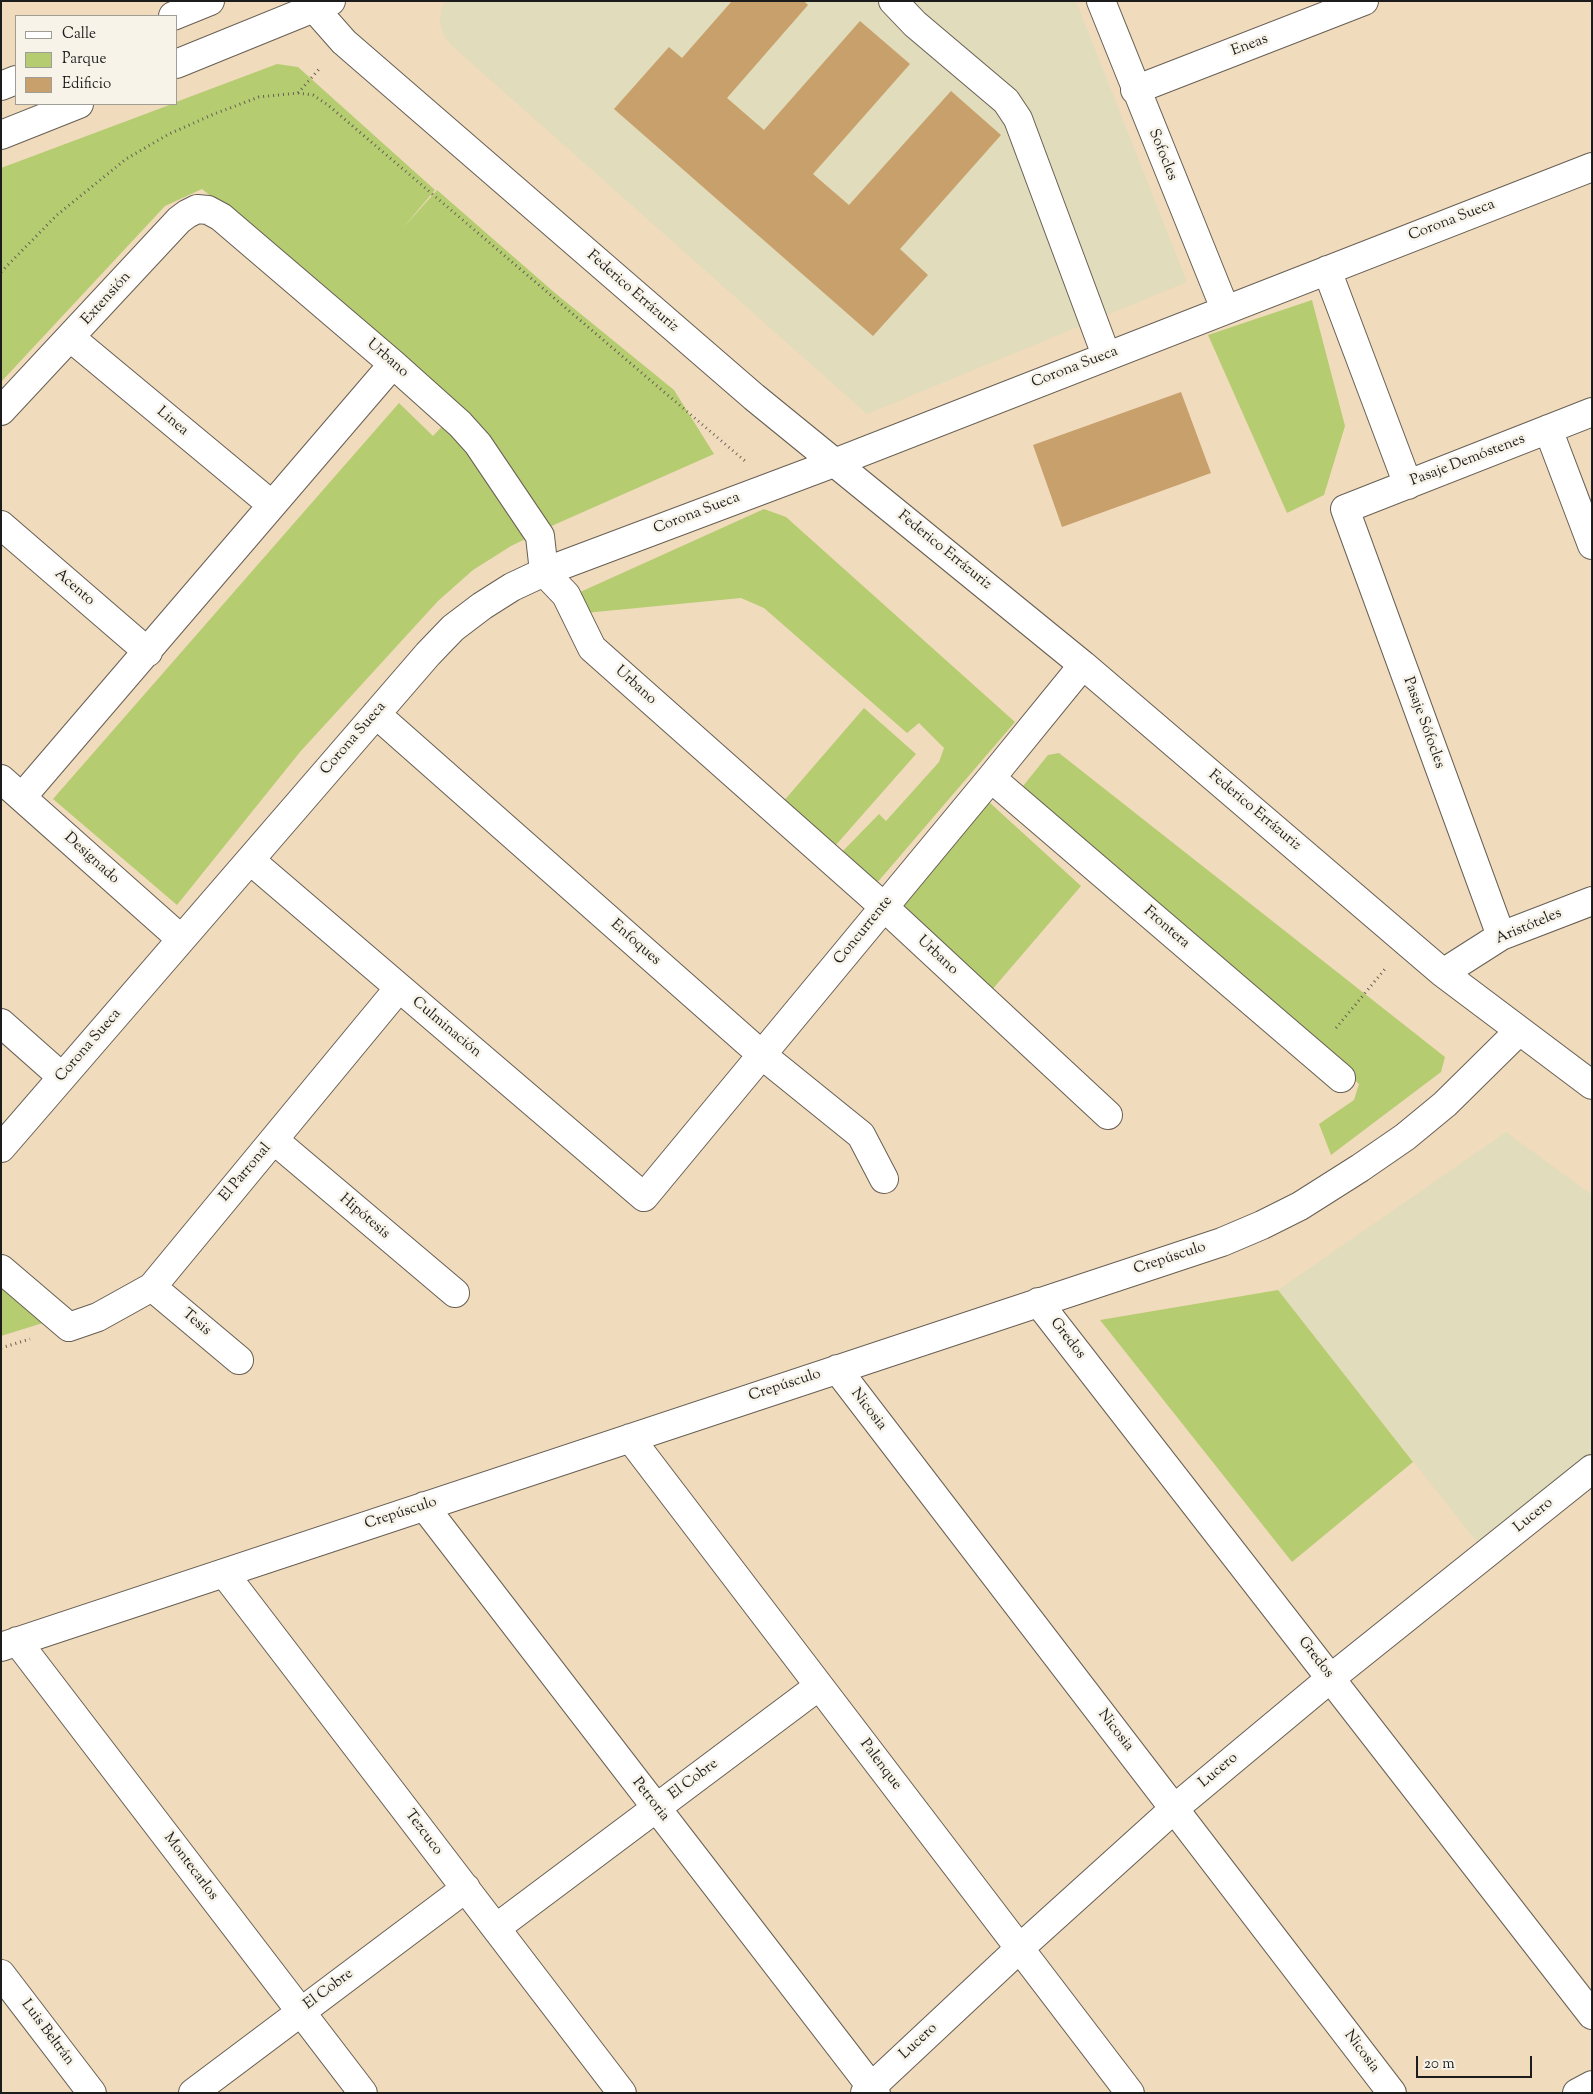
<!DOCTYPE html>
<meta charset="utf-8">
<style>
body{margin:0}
#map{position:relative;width:1593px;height:2094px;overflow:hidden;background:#f1dbbd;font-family:"Sorts Mill Goudy",serif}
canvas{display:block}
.frame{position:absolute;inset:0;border:2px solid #1c1c1c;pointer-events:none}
.legend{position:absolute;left:15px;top:15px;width:162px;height:90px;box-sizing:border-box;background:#f7f3e8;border:1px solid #9f9d96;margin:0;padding:6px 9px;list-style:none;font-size:15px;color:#1c1c1c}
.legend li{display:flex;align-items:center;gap:10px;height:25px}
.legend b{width:25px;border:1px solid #9f9d96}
.scale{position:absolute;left:1416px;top:2056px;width:116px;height:22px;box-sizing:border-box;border:2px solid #1c1c1c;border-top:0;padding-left:6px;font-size:15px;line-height:18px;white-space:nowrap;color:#1c1c1c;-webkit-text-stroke:4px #f7f3e8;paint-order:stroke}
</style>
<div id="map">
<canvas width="1593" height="2094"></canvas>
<div class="frame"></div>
<ul class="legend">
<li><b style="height:6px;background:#fff"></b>Calle</li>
<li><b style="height:14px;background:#b5cc71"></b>Parque</li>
<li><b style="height:14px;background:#c8a06b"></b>Edificio</li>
</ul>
<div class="scale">20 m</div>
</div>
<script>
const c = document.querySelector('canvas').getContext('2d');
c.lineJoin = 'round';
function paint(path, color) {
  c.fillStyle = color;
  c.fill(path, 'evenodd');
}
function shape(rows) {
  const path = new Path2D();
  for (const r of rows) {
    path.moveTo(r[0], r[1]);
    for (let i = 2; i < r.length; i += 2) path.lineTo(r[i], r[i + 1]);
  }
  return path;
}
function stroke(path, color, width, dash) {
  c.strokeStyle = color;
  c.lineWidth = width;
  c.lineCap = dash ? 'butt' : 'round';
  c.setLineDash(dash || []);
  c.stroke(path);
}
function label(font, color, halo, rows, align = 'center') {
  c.font = font + ' "Sorts Mill Goudy",serif';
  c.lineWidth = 5;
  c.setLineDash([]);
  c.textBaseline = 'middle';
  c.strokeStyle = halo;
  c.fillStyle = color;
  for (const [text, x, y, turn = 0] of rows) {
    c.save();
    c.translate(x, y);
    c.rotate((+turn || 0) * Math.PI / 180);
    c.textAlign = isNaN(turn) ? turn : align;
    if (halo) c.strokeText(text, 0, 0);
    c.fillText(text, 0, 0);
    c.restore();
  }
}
const built = shape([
 [445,1,1076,1,1187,282,867,414,451,45,443,34,440,22,441,10],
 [1506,1132,1592,1195,1592,1460,1483,1550,1278,1290]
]);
const green = shape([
 [277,64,298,67,435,190,402,229,437,190,555,293,674,390,714,454,556,524,511,546,473,570,438,601,300,752,177,905,53,799,399,403,433,436,461,406,339,302,202,189,165,206,1,382,1,168,172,104,176,104,176,102],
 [1312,300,1345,426,1324,495,1287,513,1208,335],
 [764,509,786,517,1015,722,876,884,839,855,879,814,886,821,939,762,944,748,919,723,907,733,764,608,741,598,585,613,578,593],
 [864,708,916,754,835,846,782,803],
 [1059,753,1445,1057,1441,1072,1331,1155,1319,1124,1354,1100,1359,1084,1023,786,1048,755],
 [989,802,1081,886,991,991,896,908],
 [1,1283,46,1322,1,1336],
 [1278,1290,1413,1462,1292,1562,1100,1320]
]);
const building = shape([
 [732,1,804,1,808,5,727,98,764,130,860,21,910,64,813,174,849,205,951,91,1001,135,900,249,928,275,873,336,614,109,669,47,682,58],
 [1181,392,1211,473,1062,527,1033,445]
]);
const path = shape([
 [298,93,321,67],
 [1,272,57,215,126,159,169,134,214,114,259,97,298,93,313,95,328,105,745,461],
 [1336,1028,1385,969],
 [1,1348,30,1339]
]);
const minor = shape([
 [311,1,314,8,344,42,754,397,1083,665,1443,973,1592,1085],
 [893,1,915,24,1006,101,1018,119,1106,355],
 [1101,1,1225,309],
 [1135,90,1364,1],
 [1327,270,1408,485],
 [71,338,272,505],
 [1,411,179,220,187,214,197,209,208,210,221,217,393,364,460,424,478,444,540,536,544,572,566,595,592,648,884,907,1108,1115],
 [1548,429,1592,545],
 [1,525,148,652],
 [376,714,762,1055,861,1135,884,1179],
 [991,778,1341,1078],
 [1,779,181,939],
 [22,797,393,364],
 [250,860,644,1197,991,778,1083,665],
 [1501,936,1345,509,1592,412],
 [1443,973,1501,936,1592,901],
 [1,1023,62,1077],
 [274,1140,455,1293],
 [1,1148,428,654,453,628,482,606,512,587,544,572,834,463,1592,167],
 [1,1269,69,1327,98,1317,152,1287,399,988],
 [152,1287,239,1360],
 [1038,1302,1592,2015],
 [837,1369,1392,2093],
 [630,1438,1130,2093],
 [424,1506,876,2093],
 [224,1573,622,2093],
 [17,1641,363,2093],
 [1,1647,1222,1242,1262,1225,1300,1206,1360,1168,1405,1137,1445,1104,1518,1032],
 [496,1928,819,1686],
 [1,1974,92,2093],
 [193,2093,466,1888],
 [865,2093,1020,1948,1175,1808,1331,1678,1592,1469],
 [1577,2093,1592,2085]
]);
const major = shape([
 [173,16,210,1],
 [176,64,331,1],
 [1,86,16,80],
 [1,135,79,104]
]);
const streetNames = [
 ["Eneas",1250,46,-21],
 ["Sofocles",1162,155,68],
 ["Corona Sueca",1452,221,-21],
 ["Federico Errázuriz",632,292,41],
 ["Extensión",107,299,-48],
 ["Urbano",387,359,41],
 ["Corona Sueca",1075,368,-21],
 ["Linea",172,422,40],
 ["Pasaje Demóstenes",1468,461,-21],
 ["Corona Sueca",697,514,-21],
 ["Federico Errázuriz",944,551,39],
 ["Acento",74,588,41],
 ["Urbano",635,686,42],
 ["Pasaje Sófocles",1423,723,70],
 ["Corona Sueca",354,739,-49],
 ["Federico Errázuriz",1254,811,40],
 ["Designado",91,859,42],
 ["Aristóteles",1529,927,-23],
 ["Frontera",1166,928,41],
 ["Concurrente",864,931,-51],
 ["Enfoques",635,943,41],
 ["Urbano",937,956,43],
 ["Culminación",446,1028,40],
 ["Corona Sueca",89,1046,-49],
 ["El Parronal",246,1173,-50],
 ["Hipótesis",364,1217,40],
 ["Crepúsculo",1170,1259,-18],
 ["Tesis",196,1323,40],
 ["Gredos",1067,1339,52],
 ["Crepúsculo",785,1386,-18],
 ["Nicosia",868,1410,52],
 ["Crepúsculo",401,1514,-18],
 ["Lucero",1534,1516,-39],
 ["Gredos",1315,1658,52],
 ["Nicosia",1115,1731,52],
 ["Palenque",880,1765,53],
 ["Lucero",1219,1771,-40],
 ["El Cobre",694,1780,-37],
 ["Petroria",650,1800,52],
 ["Tezcuco",423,1833,53],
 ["Montecarlos",190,1867,53],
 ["El Cobre",329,1990,-37],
 ["Luis Beltrán",47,2033,53],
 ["Lucero",919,2042,-43],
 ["Nicosia",1361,2052,53]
];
paint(built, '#e1dcbb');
paint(green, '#b5cc71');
paint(building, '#c8a06b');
stroke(minor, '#675f54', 30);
stroke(major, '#675f54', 30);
stroke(path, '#675f54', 3, [1, 4]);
stroke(minor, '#fff', 28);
stroke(major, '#fff', 28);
label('15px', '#1c1c1c', '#f7f3e8', streetNames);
</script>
